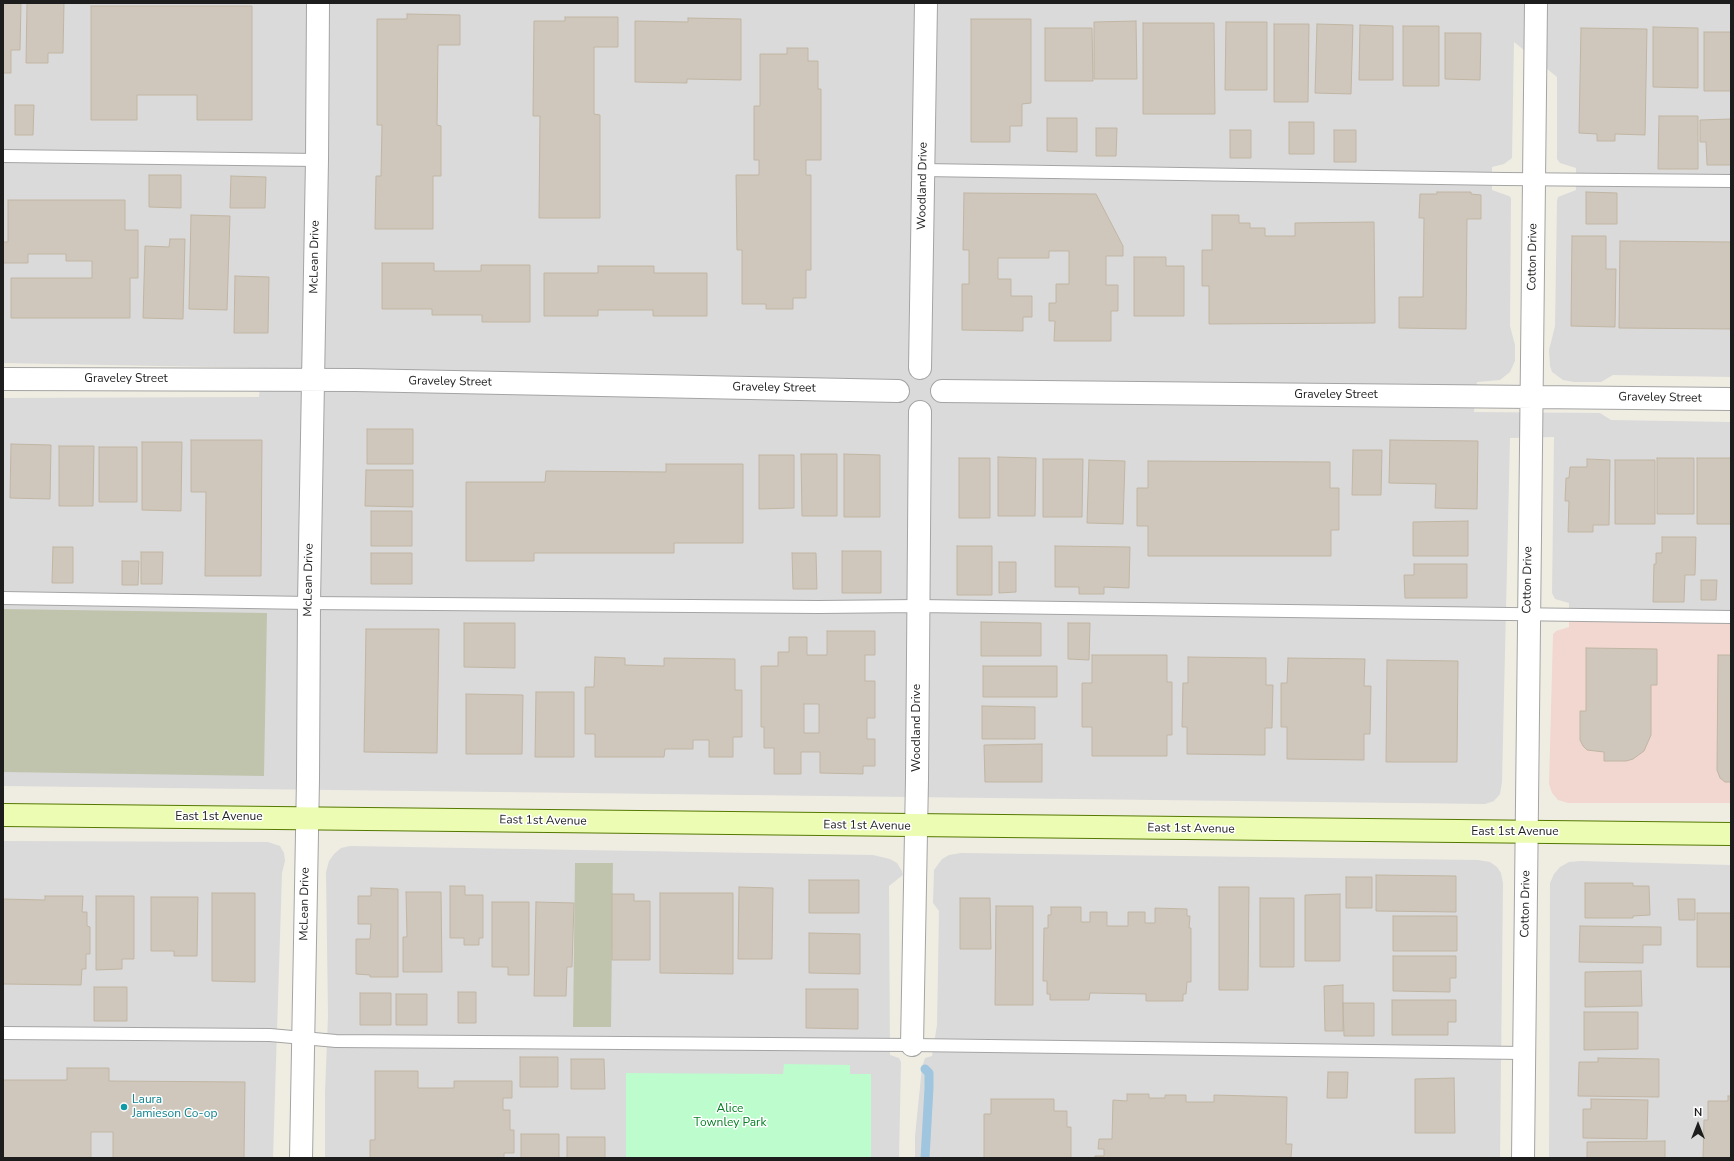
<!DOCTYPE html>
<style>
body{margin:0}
#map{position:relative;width:1734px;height:1161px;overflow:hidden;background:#efede2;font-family:"Nunito Sans",sans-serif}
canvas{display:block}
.frame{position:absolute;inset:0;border:4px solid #1d1d1d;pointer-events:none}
.north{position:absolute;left:1678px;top:1105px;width:40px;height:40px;-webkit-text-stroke:3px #fff;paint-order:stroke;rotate:0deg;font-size:11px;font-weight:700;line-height:16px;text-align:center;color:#1d1d1d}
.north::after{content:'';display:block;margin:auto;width:14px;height:18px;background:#1d1d1d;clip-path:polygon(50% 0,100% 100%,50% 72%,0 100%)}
</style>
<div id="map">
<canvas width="1734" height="1161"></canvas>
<div class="frame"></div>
<div class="north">N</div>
</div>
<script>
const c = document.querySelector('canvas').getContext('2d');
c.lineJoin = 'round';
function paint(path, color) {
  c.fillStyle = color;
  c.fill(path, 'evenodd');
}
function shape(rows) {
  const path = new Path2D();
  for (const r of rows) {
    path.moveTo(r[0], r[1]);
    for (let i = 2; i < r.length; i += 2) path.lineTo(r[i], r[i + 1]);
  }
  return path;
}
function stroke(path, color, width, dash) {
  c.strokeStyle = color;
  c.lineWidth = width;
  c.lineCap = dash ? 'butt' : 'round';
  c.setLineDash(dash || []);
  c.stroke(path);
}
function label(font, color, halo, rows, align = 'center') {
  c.font = font + ' "Nunito Sans",sans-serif';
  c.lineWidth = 3;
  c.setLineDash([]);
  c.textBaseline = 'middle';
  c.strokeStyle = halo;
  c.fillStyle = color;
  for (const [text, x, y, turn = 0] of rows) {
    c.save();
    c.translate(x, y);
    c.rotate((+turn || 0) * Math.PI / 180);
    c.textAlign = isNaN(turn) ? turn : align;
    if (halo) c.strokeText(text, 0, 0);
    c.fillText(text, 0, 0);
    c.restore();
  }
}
const residential = shape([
 [3,3,1731,3,1731,377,1613,375,1601,382,1574,382,1563,380,1552,372,1550,366,1549,350,1555,326,1557,201,1558,197,1576,190,1576,168,1560,163,1557,159,1557,77,1514,42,1512,158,1504,164,1492,167,1492,190,1509,196,1511,198,1510,326,1515,345,1515,361,1510,372,1500,380,1477,382,1474,412,1600,413,1611,420,1731,422,1731,617,1569,615,1569,603,1555,599,1552,593,1554,437,1510,438,1502,782,1500,794,1494,801,1485,804,3,786,3,398,259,397,261,368,3,363],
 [3,841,268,842,280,846,284,853,285,861,282,873,273,1158,3,1158],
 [350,846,873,855,890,859,897,863,902,871,903,875,889,886,890,1055,899,1058,901,1062,899,1158,325,1158,325,1092,328,1016,326,872,329,861,334,854,341,848],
 [961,853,1478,860,1490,862,1497,867,1501,873,1503,883,1500,1158,915,1158,915,1136,922,1067,925,1058,932,1056,937,1025,939,911,933,903,934,870,942,859,949,855],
 [1581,861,1731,865,1731,1158,1549,1158,1550,883,1554,874,1560,867,1569,862]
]);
const commercial = shape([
 [1569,615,1731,617,1731,803,1568,803,1558,800,1552,793,1549,784,1553,634,1556,631,1569,627]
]);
const construction = shape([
 [3,609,267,613,264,776,3,772],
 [575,863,613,863,611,1027,573,1027]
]);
const park = shape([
 [784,1064,850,1065,850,1074,871,1074,871,1158,626,1158,626,1073,783,1074]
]);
const stream = shape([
 [925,1069,929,1073,929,1088,925,1158]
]);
const building = shape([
 [3,3,21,3,20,50,11,50,11,73,3,73,3,3],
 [27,3,64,3,63,53,48,53,48,63,26,63,27,3],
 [91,6,252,6,252,120,197,120,197,95,137,95,137,120,91,120,91,6],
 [407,14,460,15,460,45,438,45,437,125,441,126,441,176,433,176,433,229,375,229,376,176,381,176,382,125,377,125,377,19,407,19,407,14],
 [565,17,618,17,618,47,594,47,594,114,600,115,600,218,539,218,540,116,533,116,534,21,565,21,565,17],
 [688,18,741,19,741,80,687,79,687,83,635,82,635,21,688,22,688,18],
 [971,19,1031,19,1031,103,1022,104,1022,126,1010,126,1010,142,971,142,971,19],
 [1136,21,1137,79,1094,79,1094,22,1136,21],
 [1226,22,1267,22,1267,90,1225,90,1226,22],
 [1143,23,1214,23,1215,114,1143,114,1143,23],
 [1274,24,1309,24,1308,102,1274,102,1274,24],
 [1317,24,1353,25,1351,94,1315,93,1317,24],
 [1360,25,1393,26,1393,80,1359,80,1360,25],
 [1403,26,1439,26,1439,86,1403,86,1403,26],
 [1653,27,1698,28,1698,88,1653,87,1653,27],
 [1045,28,1092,28,1093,81,1045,81,1045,28],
 [1581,28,1647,29,1645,135,1615,134,1615,141,1597,141,1597,134,1579,133,1581,28],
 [1704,32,1731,32,1731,91,1704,91,1704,32],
 [1445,33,1481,33,1480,80,1445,79,1445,33],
 [787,48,808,48,808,61,818,61,818,89,821,89,821,160,806,160,806,175,811,175,811,270,806,270,806,298,793,298,793,309,766,309,766,304,742,304,742,250,737,250,736,175,759,175,759,160,754,160,754,106,760,106,760,54,787,54,787,48],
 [15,105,34,105,33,135,15,135,15,105],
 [1659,116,1698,116,1698,169,1658,169,1659,116],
 [1047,118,1077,118,1077,152,1047,151,1047,118],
 [1731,119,1731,165,1707,165,1706,142,1700,142,1700,120,1731,119],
 [1289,122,1314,122,1314,154,1289,154,1289,122],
 [1096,128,1117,128,1116,156,1096,156,1096,128],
 [1230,130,1251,130,1251,158,1230,158,1230,130],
 [1334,130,1356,130,1356,162,1334,162,1334,130],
 [149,175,181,175,181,208,149,207,149,175],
 [231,176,266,177,265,208,230,208,231,176],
 [1437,192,1471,192,1471,194,1481,195,1481,219,1467,219,1466,329,1399,328,1399,297,1423,297,1424,218,1419,218,1420,194,1437,194,1437,192],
 [1586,192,1617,193,1617,224,1586,224,1586,192],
 [964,193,1096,194,1123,246,1123,256,1106,256,1106,285,1118,285,1118,311,1111,311,1111,341,1054,341,1055,321,1049,321,1049,303,1056,303,1056,284,1069,284,1069,251,1049,251,1049,258,998,258,998,279,1011,279,1011,296,1032,296,1032,317,1023,317,1023,331,962,330,962,284,969,284,969,250,963,250,964,193],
 [8,200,125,200,125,230,138,230,138,278,130,278,130,318,11,318,11,278,92,278,92,261,66,261,66,254,28,254,28,263,3,263,3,242,8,242,8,200],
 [191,215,230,216,227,310,189,309,191,215],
 [1212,215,1239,215,1239,223,1250,223,1250,228,1265,228,1265,236,1295,236,1295,223,1374,222,1375,323,1209,324,1209,286,1202,286,1202,250,1212,250,1212,215],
 [1572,236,1606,236,1606,269,1616,269,1615,327,1571,326,1572,236],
 [170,239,185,239,183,319,143,318,145,246,169,247,170,239],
 [1620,241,1731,242,1731,329,1619,328,1620,241],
 [1134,257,1166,257,1166,266,1184,266,1184,316,1134,316,1134,257],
 [382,263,434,263,434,271,481,271,481,265,530,265,530,322,482,322,482,315,432,315,432,309,382,309,382,263],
 [598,266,654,266,654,273,707,273,707,316,653,316,653,310,598,310,598,316,544,316,544,273,598,273,598,266],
 [235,276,269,277,268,333,234,333,235,276],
 [367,429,413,429,413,464,367,464,367,429],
 [191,440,262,440,261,576,205,576,206,492,191,492,191,440],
 [1390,440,1478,441,1477,509,1435,508,1436,484,1389,483,1390,440],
 [142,442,182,442,181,511,142,510,142,442],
 [11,444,51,445,50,499,10,498,11,444],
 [59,446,94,446,93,506,59,506,59,446],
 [99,447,137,447,137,502,99,502,99,447],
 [1353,450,1382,450,1381,495,1352,495,1353,450],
 [801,454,837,454,837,516,802,516,801,454],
 [844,454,880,455,880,517,844,517,844,454],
 [759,455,794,455,794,508,759,509,759,455],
 [998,457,1036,458,1035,516,998,516,998,457],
 [959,458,990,458,990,518,959,518,959,458],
 [1657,458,1694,458,1694,514,1657,514,1657,458],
 [1697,458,1731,458,1731,524,1697,524,1697,458],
 [1043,459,1083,459,1082,517,1043,517,1043,459],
 [1587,459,1610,460,1609,525,1593,525,1593,532,1568,532,1569,501,1565,501,1566,478,1569,478,1570,467,1587,467,1587,459],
 [1089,460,1125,461,1123,524,1087,523,1089,460],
 [1615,460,1655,460,1655,524,1615,524,1615,460],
 [1148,461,1330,462,1330,488,1339,488,1339,530,1331,530,1331,556,1148,556,1148,526,1137,526,1137,488,1148,488,1148,461],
 [666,464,743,464,743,543,674,543,674,553,534,553,534,561,466,561,466,482,545,482,546,471,666,472,666,464],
 [366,470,413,470,413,507,365,506,366,470],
 [371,511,412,511,412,546,371,546,371,511],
 [1468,521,1468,556,1413,556,1413,522,1468,521],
 [1662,537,1696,537,1695,575,1685,575,1684,602,1653,602,1654,564,1656,564,1656,553,1662,553,1662,537],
 [957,546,992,546,992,595,957,595,957,546],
 [1055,546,1130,547,1129,588,1104,587,1104,594,1079,594,1079,587,1055,587,1055,546],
 [53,547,73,547,73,583,52,583,53,547],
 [842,551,881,551,881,593,842,593,842,551],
 [141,552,163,552,162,584,141,584,141,552],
 [371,553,412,553,412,584,371,584,371,553],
 [792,553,816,553,817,589,793,589,792,553],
 [122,561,139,561,138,585,122,585,122,561],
 [999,562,1016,562,1016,592,999,593,999,562],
 [1414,564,1467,564,1467,598,1405,598,1404,575,1414,575,1414,564],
 [1701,580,1717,580,1716,600,1701,600,1701,580],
 [981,622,1041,623,1041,656,981,656,981,622],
 [464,623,515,623,515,668,464,667,464,623],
 [1068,623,1090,623,1089,660,1068,659,1068,623],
 [366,629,439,629,437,753,364,752,366,629],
 [827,631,875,631,875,655,865,655,865,681,875,681,875,718,867,718,867,739,875,739,875,766,863,766,863,774,820,773,820,752,801,752,801,774,774,774,774,748,764,748,764,727,761,727,761,666,778,666,778,652,789,652,789,637,807,637,807,655,827,655,827,631],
 [804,704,819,704,819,733,804,733,804,704],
 [1586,648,1657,649,1657,685,1651,685,1651,735,1644,751,1633,759,1626,761,1604,761,1604,752,1587,750,1583,746,1580,740,1580,711,1586,711,1586,648],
 [1092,655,1167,655,1167,682,1172,682,1172,735,1167,735,1167,756,1092,756,1092,727,1082,727,1082,683,1092,683,1092,655],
 [1718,655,1731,655,1731,782,1725,782,1720,778,1717,770,1718,655],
 [595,657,625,658,625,665,664,666,664,658,735,659,735,690,742,690,742,737,733,737,733,757,709,757,709,740,693,740,693,749,665,749,664,757,595,757,595,734,585,734,585,687,594,687,595,657],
 [1188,657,1266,658,1266,685,1273,685,1272,728,1265,728,1265,755,1187,754,1187,727,1182,727,1183,683,1188,683,1188,657],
 [1288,658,1365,659,1364,686,1371,686,1370,734,1364,734,1364,760,1287,759,1287,727,1281,727,1281,683,1287,683,1288,658],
 [1387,660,1458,661,1457,762,1386,762,1387,660],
 [983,666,1057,666,1057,697,983,697,983,666],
 [536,692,574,692,574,757,535,757,536,692],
 [466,694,523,695,522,754,466,754,466,694],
 [982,706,1035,707,1035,739,982,739,982,706],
 [1042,744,1042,782,985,782,984,745,1042,744],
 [1376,875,1456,876,1456,912,1376,911,1376,875],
 [1346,877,1372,877,1372,908,1346,908,1346,877],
 [809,880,859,880,859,913,809,913,809,880],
 [1585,883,1633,883,1633,886,1649,886,1650,915,1633,916,1633,918,1585,918,1585,883],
 [450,886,465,886,465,895,483,895,483,938,479,938,479,945,464,945,464,938,450,938,450,886],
 [739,887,773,888,772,959,738,959,739,887],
 [1219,887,1249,887,1248,990,1219,990,1219,887],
 [371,888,398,889,398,977,370,977,370,975,356,974,356,939,370,939,371,924,358,924,358,896,371,896,371,888],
 [406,892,441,892,442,972,403,972,403,937,407,937,406,892],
 [212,893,255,893,255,982,212,981,212,893],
 [660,893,733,893,733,974,660,973,660,893],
 [612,894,634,894,634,901,650,901,650,960,612,960,612,894],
 [1340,894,1340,961,1305,961,1305,895,1340,894],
 [45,896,83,896,82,912,87,912,87,926,90,927,90,954,86,954,86,969,82,969,81,985,3,984,3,899,45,900,45,896],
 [96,896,134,896,134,959,122,959,122,969,96,970,96,896],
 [151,897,198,897,197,956,174,956,174,951,151,951,151,897],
 [960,898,990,898,991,949,960,949,960,898],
 [1260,898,1294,898,1294,967,1260,967,1260,898],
 [1678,899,1695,899,1695,920,1679,920,1678,899],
 [492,902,529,902,529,975,508,975,508,967,492,967,492,902],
 [536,902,574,903,572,967,567,967,566,996,534,996,536,902],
 [996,906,1033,906,1033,1005,995,1005,996,906],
 [1051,907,1081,907,1081,922,1090,922,1090,912,1107,912,1107,926,1128,926,1128,912,1145,912,1145,923,1155,923,1155,908,1187,909,1187,916,1190,916,1189,928,1191,928,1191,982,1187,982,1186,994,1183,994,1183,1001,1146,1001,1146,994,1090,993,1089,1000,1050,1000,1050,994,1047,994,1047,981,1043,981,1044,928,1048,928,1048,915,1051,915,1051,907],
 [1697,913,1731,913,1731,967,1697,967,1697,913],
 [1393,916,1457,916,1457,951,1393,951,1393,916],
 [1580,926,1661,927,1661,945,1643,945,1643,963,1579,962,1580,926],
 [809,933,860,934,860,974,809,973,809,933],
 [1393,956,1456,956,1456,978,1450,978,1450,992,1393,991,1393,956],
 [1641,971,1642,1006,1585,1007,1585,972,1641,971],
 [1343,985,1343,1031,1325,1031,1324,986,1343,985],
 [94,987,127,987,127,1021,94,1021,94,987],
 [806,989,858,989,858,1029,806,1028,806,989],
 [458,992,476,992,476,1023,458,1023,458,992],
 [360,993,391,993,391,1025,360,1025,360,993],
 [396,994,427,994,427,1025,396,1025,396,994],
 [1392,1000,1456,1000,1456,1022,1448,1022,1448,1035,1392,1035,1392,1000],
 [1343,1003,1374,1003,1374,1036,1344,1036,1343,1003],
 [1584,1012,1638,1012,1638,1049,1584,1050,1584,1012],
 [520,1057,558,1057,558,1087,520,1087,520,1057],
 [1598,1058,1659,1059,1659,1097,1578,1096,1579,1062,1598,1062,1598,1058],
 [571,1059,604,1059,605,1089,571,1089,571,1059],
 [67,1068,109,1068,109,1081,245,1082,244,1158,113,1158,113,1132,91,1132,91,1158,3,1158,3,1080,67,1080,67,1068],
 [375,1071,418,1071,418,1088,454,1088,454,1081,512,1081,512,1098,503,1098,503,1110,510,1110,510,1130,514,1130,514,1153,504,1153,504,1158,370,1158,370,1140,375,1140,375,1071],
 [1328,1072,1348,1072,1347,1098,1327,1098,1328,1072],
 [1454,1078,1455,1133,1415,1133,1415,1079,1454,1078],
 [1127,1094,1149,1094,1149,1098,1165,1098,1165,1095,1186,1095,1186,1102,1214,1102,1214,1095,1287,1097,1286,1144,1292,1144,1291,1158,1095,1158,1095,1156,1104,1156,1104,1149,1098,1149,1099,1139,1112,1139,1113,1100,1127,1101,1127,1094],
 [1728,1096,1731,1096,1731,1158,1703,1158,1704,1120,1708,1120,1708,1101,1728,1101,1728,1096],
 [991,1099,1054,1099,1054,1111,1067,1111,1067,1127,1071,1127,1071,1158,984,1158,984,1114,991,1114,991,1099],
 [1591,1099,1648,1100,1647,1139,1583,1138,1583,1109,1591,1109,1591,1099],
 [521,1134,559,1134,559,1158,521,1158,521,1134],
 [567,1137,605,1137,605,1158,567,1158,567,1137],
 [1665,1141,1665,1158,1587,1158,1587,1142,1665,1141]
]);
const service = shape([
 [3,156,317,160],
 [923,170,1504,179,1731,181],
 [3,598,309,603,818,607,918,606,1731,617],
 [3,1033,270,1035,336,1041,912,1045,1523,1053]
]);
const minor = shape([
 [920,368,926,3],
 [3,379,355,380,898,391],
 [942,391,1731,399],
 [912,1045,917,779,920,412],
 [301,1158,308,779,309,603,317,160,318,3],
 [1523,1158,1536,3]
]);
const secondary = shape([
 [3,815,1731,834]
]);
const markers = [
 [124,1107,4,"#0f9aa8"]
];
const streetNames = [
 ["Woodland Drive",923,186,-89],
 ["McLean Drive",315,257,-89],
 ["Cotton Drive",1533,257,-89],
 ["Graveley Street",126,379],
 ["Graveley Street",450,382,1],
 ["Graveley Street",774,388,1],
 ["Graveley Street",1336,395],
 ["Graveley Street",1660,398,1],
 ["McLean Drive",309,580,-89],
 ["Cotton Drive",1528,580,-89],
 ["Woodland Drive",917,728,-90],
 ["East 1st Avenue",219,817],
 ["East 1st Avenue",543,821,1],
 ["East 1st Avenue",867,826,1],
 ["East 1st Avenue",1191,829,1],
 ["East 1st Avenue",1515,832],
 ["McLean Drive",305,904,-89],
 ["Cotton Drive",1526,904,-89]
];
const cultureNames = [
 ["Laura",132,1100],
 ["Jamieson Co-op",132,1114]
];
const parkNames = [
 ["Alice",730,1109],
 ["Townley Park",730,1123]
];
paint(residential, '#dbdada');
paint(commercial, '#f1d7d0');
paint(construction, '#c0c4ad');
paint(park, '#bcfccd');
stroke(stream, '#a0c6df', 9);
paint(building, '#cfc7bb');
stroke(building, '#c1b6a4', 1);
stroke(service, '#a4a4a4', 14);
stroke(minor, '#a4a4a4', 24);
stroke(secondary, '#567800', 24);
stroke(service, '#fff', 12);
stroke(minor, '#fff', 22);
stroke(secondary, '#ecfdb3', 22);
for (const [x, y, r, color] of markers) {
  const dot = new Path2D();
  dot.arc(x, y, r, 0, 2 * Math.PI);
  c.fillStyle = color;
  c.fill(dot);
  stroke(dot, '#fff', 1.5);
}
label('12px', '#1d1d1d', '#fff', streetNames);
label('12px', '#0d838f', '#fff', cultureNames, 'left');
label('12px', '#068026', '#fff', parkNames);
</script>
